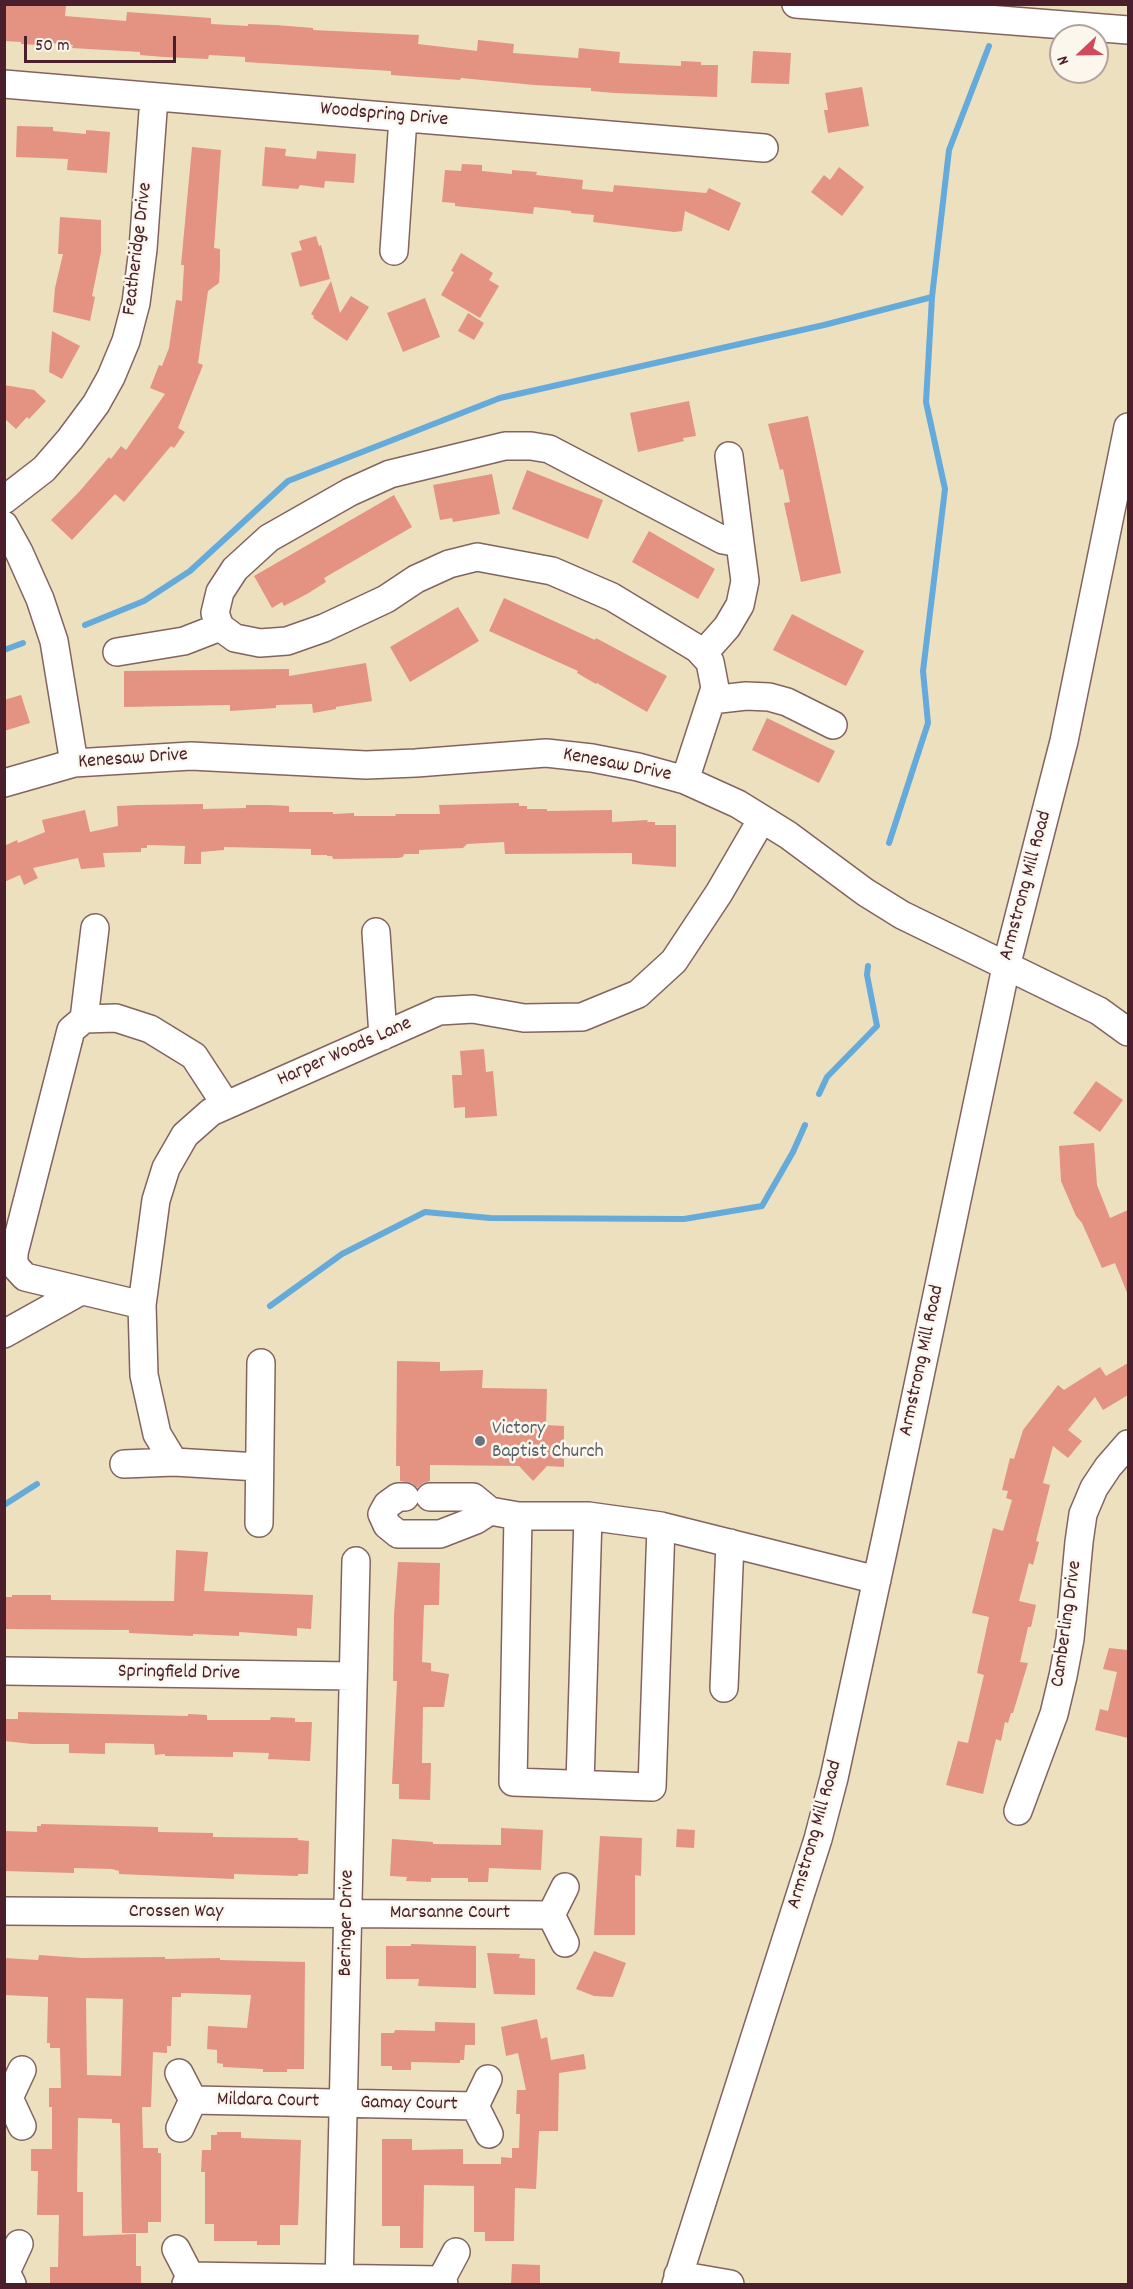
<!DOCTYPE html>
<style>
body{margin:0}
#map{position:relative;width:1133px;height:2289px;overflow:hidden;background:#ede0bf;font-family:Dekko,sans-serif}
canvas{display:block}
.frame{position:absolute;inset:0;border:6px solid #4a1f2b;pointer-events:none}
.north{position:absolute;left:1049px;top:24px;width:60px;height:60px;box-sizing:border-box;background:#fbf7ec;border:2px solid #b4a19f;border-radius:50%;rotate:248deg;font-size:16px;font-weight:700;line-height:24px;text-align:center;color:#4a1f2b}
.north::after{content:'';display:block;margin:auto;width:21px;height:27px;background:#d1495b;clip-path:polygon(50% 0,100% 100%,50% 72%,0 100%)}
.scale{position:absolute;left:24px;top:36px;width:152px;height:27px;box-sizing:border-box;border:3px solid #4a1f2b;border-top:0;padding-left:8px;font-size:18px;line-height:21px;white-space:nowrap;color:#4a1f2b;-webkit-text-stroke:4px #fbf7ec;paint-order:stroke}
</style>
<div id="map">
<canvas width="1133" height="2289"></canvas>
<div class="frame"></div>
<div class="north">N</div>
<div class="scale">50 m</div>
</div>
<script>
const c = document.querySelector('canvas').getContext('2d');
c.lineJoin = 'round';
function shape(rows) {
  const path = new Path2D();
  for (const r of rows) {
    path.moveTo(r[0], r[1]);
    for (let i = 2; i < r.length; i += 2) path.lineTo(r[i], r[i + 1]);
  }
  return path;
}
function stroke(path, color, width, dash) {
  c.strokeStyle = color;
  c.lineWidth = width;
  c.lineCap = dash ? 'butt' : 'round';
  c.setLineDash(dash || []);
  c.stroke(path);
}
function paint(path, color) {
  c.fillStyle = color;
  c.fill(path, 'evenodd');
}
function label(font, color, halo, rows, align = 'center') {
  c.font = font + ' Dekko,sans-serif';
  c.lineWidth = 5;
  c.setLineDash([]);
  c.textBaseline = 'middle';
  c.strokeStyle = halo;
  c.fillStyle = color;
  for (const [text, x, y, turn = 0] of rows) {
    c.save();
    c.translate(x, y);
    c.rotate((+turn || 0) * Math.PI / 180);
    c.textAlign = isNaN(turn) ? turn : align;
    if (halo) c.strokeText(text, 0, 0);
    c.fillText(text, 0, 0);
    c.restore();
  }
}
const stream = shape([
 [85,625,144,601,190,571,288,481,500,398,824,325,932,297,949,150,989,46],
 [4,650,23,643],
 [889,843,928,723,923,671,945,489,926,402,932,297],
 [819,1094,827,1077,877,1026,867,975,868,966],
 [270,1306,342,1254,425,1212,490,1218,684,1219,762,1206,793,1152,805,1125],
 [4,1505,37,1484]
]);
const building = shape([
 [4,4,66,6,65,16,126,21,127,12,211,18,211,24,248,26,248,24,276,25,313,28,313,30,419,35,418,44,477,51,478,40,514,44,513,53,578,58,579,48,620,52,619,63,681,66,681,61,701,62,701,65,718,65,717,97,614,93,591,91,591,88,534,85,461,78,460,80,391,75,391,71,245,62,245,57,209,55,208,59,164,57,140,55,140,52,72,48,73,45,39,42,39,45,21,44,21,42,4,41],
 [753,51,791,53,789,84,751,83],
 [862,87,869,126,828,133,824,110,828,110,825,93],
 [17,126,53,127,53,131,86,134,86,130,110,132,107,173,67,170,68,159,16,157],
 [192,147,221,150,214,248,220,249,220,267,219,283,208,291,198,363,203,365,178,428,185,432,174,448,171,446,124,502,115,494,72,540,51,520,79,492,109,457,111,459,121,446,126,450,165,394,150,388,159,365,162,366,169,348,176,300,182,301,184,265,181,265],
 [265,147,286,149,285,156,316,159,317,151,356,154,354,183,325,181,324,188,300,185,298,189,262,186],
 [462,164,482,165,482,171,512,174,512,170,537,172,536,175,583,180,582,189,613,192,614,185,706,193,709,188,741,203,729,231,685,211,682,231,674,232,593,222,594,215,571,213,571,211,534,207,533,214,455,206,455,203,442,202,445,170,461,171],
 [839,167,864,187,842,216,811,192,824,175,830,180],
 [60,217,101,220,101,252,92,296,95,297,90,321,53,312,55,288,63,254,58,254],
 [316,236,319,246,321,245,330,279,300,287,291,253,302,250,299,241],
 [461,253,493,273,489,280,499,286,480,318,441,295,454,272,451,271],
 [331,281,340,313,351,296,369,307,347,341,313,318,314,316,311,314],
 [425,298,440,337,403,352,387,313],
 [468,313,484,323,474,340,458,331],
 [52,331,80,346,62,379,49,372],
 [4,385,34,390,46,401,29,419,27,417,16,429,4,418],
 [689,401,696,436,683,438,684,441,638,452,630,413],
 [808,416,841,573,801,582,784,503,790,502,783,469,780,470,768,424],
 [527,470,603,500,588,539,512,509],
 [492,474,500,514,453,522,452,518,440,520,433,485],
 [394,495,412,527,324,578,326,582,307,594,284,606,282,602,272,608,254,576],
 [649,531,715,569,698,599,632,562],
 [504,598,595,640,596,638,667,676,647,712,597,683,596,684,577,673,578,671,489,631],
 [458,607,479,641,410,682,390,647],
 [792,614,864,651,846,686,773,650],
 [366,663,372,701,336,707,336,709,313,713,312,704,276,705,276,708,230,711,230,705,124,707,124,671,289,669,289,676],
 [21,695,30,723,4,731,4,700],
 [767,718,835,751,819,783,752,750],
 [519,803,519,806,527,806,527,809,547,809,547,811,612,810,612,822,648,820,647,822,655,822,655,825,676,825,676,867,632,864,632,853,505,854,504,842,467,844,463,848,419,850,419,854,404,854,403,857,398,858,333,859,332,856,327,856,327,855,311,855,311,849,224,847,224,850,201,852,201,864,184,864,185,846,147,845,147,848,141,848,141,852,103,853,105,867,81,869,78,858,33,868,38,878,24,885,20,875,4,882,4,846,17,840,18,843,45,832,42,820,85,810,90,832,118,826,117,806,137,805,203,804,203,809,246,808,246,805,268,805,289,806,289,812,333,812,333,814,354,813,354,816,396,816,395,814,440,814,439,805],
 [484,1049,486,1072,493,1071,497,1116,465,1118,465,1107,454,1108,452,1075,462,1075,460,1051],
 [1096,1081,1123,1100,1100,1132,1073,1113],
 [1094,1143,1097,1185,1110,1218,1128,1210,1128,1295,1115,1263,1102,1268,1082,1223,1076,1216,1061,1181,1059,1146],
 [397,1361,440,1362,440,1371,483,1370,482,1388,547,1389,546,1425,564,1426,564,1467,547,1466,533,1481,519,1466,430,1465,430,1481,423,1483,417,1488,412,1483,400,1481,400,1466,396,1466],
 [1128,1363,1128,1395,1103,1410,1095,1397,1068,1430,1082,1441,1068,1458,1053,1446,1043,1483,1050,1485,1036,1541,1039,1542,1033,1565,1029,1563,1019,1601,1036,1605,1031,1627,1028,1627,1020,1662,1028,1663,1013,1713,1011,1713,1008,1723,1005,1722,1001,1741,996,1739,983,1794,946,1785,958,1741,968,1743,984,1675,977,1673,989,1617,972,1613,993,1528,1003,1531,1012,1500,1006,1498,1008,1491,1002,1490,1010,1458,1014,1459,1023,1430,1058,1385,1064,1390,1100,1367,1106,1376],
 [176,1550,208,1552,204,1591,313,1595,311,1629,297,1628,297,1636,239,1632,239,1636,193,1634,193,1636,129,1633,129,1630,120,1630,4,1629,4,1597,12,1597,12,1595,51,1595,51,1600,174,1601],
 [398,1562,440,1563,439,1605,424,1605,422,1662,431,1663,431,1671,449,1674,444,1707,423,1707,422,1763,431,1763,430,1800,399,1799,399,1784,392,1784,397,1681,393,1681,394,1615],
 [1109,1648,1128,1650,1128,1738,1095,1730,1100,1709,1108,1711,1117,1672,1103,1669],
 [18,1712,188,1716,188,1714,207,1715,207,1720,270,1720,271,1717,295,1718,295,1722,312,1722,310,1761,268,1759,269,1753,233,1752,233,1757,165,1756,165,1754,155,1755,154,1744,105,1743,105,1754,69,1753,69,1744,32,1744,4,1741,4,1719,18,1719],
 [41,1824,158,1827,158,1832,213,1833,213,1837,298,1838,298,1840,309,1841,308,1874,298,1874,298,1876,234,1874,234,1879,119,1874,119,1871,112,1869,74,1868,74,1873,4,1871,4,1831,37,1832,37,1826,41,1826],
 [501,1828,543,1830,541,1870,489,1868,488,1882,468,1882,468,1878,431,1878,431,1882,406,1881,407,1877,390,1876,392,1839,433,1842,433,1844,501,1845],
 [677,1829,695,1830,694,1848,676,1847],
 [600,1836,642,1838,641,1876,635,1875,635,1935,594,1935],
 [411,1944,476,1946,476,1988,418,1986,419,1979,386,1979,386,1946,411,1946],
 [594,1951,626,1963,613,1997,594,1996,576,1989],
 [487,1953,520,1954,519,1958,535,1959,535,1995,494,1994],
 [39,1955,82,1958,165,1957,165,1959,220,1958,220,1960,305,1962,304,2069,287,2069,287,2072,263,2072,263,2069,223,2067,223,2064,217,2063,217,2050,207,2049,208,2026,247,2028,251,1995,181,1993,181,1997,172,1997,171,2046,167,2046,167,2053,153,2052,151,2107,142,2107,143,2148,158,2148,158,2153,161,2153,161,2222,148,2222,148,2233,122,2233,120,2123,112,2123,112,2119,78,2118,77,2192,83,2192,83,2236,136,2234,136,2266,141,2266,141,2284,50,2284,50,2267,58,2267,59,2215,37,2215,38,2171,31,2171,31,2149,52,2149,52,2107,49,2107,49,2088,61,2088,60,2048,50,2048,50,2043,47,2043,48,1997,4,1995,4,1958,38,1960],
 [86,1998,123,1999,121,2076,87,2075],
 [537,2019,541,2039,547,2037,551,2060,584,2054,586,2069,559,2073,558,2131,539,2131,536,2189,515,2188,514,2241,485,2241,485,2232,474,2232,474,2186,424,2185,423,2248,400,2248,400,2226,382,2226,382,2139,412,2139,412,2150,463,2149,463,2164,501,2164,501,2157,512,2158,512,2148,519,2148,520,2114,516,2114,517,2090,526,2090,518,2053,506,2056,501,2027],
 [435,2022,475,2023,475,2045,465,2045,464,2060,460,2060,460,2063,411,2062,411,2070,392,2070,392,2066,381,2066,381,2033,394,2033,395,2030,435,2031],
 [217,2132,241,2132,241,2138,301,2140,298,2225,280,2225,280,2245,257,2245,257,2241,214,2241,214,2224,205,2224,205,2172,201,2172,202,2150,211,2150,211,2135,217,2135],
 [512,2264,540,2265,540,2284,511,2284]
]);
const minor = shape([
 [796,4,1128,30],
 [4,84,764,148],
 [394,251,403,118],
 [4,500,44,469,70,439,96,404,111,377,126,341,136,303,143,249,154,97],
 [4,525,19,552,40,599,54,641,74,763],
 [220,627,235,638,260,643,287,641,324,628,386,599,416,579,449,564,477,557,552,571,612,597,698,649,710,662,715,688,685,780],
 [117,652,184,641,220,627,215,613,220,592,235,569,269,538,350,492,390,474,505,446,531,446,549,449,723,540,740,543,729,456],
 [703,654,727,627,740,605,745,581,740,543],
 [711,700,746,696,769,697,787,702,833,725],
 [4,783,74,763,191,756,366,765,416,763,546,753,592,758,638,767,685,780,738,804,788,835,865,892,902,915,1099,1011,1128,1032],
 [376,932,383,1036],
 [84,1019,95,928],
 [142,1305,25,1277,14,1265,14,1253,71,1030,84,1019,116,1018,150,1029,194,1056,226,1105],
 [4,1334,81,1291],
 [174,1462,157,1434,144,1375,142,1305,156,1200,166,1168,185,1135,211,1112,439,1011,473,1009,524,1018,582,1017,638,994,674,961,719,893,762,819],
 [124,1464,174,1462,258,1467],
 [405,1497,398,1497,387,1505,382,1514,387,1525,398,1534,440,1534,476,1520,490,1511],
 [430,1497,473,1497,490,1511,518,1516,588,1516,661,1526,877,1580],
 [518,1516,513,1782,652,1787,661,1526],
 [259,1523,261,1363],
 [4,1671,353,1676],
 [724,1688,730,1543],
 [580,1784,588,1516],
 [1018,1811,1054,1714,1063,1676,1070,1639,1079,1542,1083,1514,1094,1488,1108,1467,1128,1444],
 [565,1887,551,1915,565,1943],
 [4,1911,551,1915],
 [22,2070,9,2098,22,2126],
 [179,2073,193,2100,180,2128],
 [488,2079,475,2106,489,2134],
 [193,2100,475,2106],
 [176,2249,190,2276,186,2284],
 [678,2275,730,2284],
 [190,2276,441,2280],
 [12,2284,6,2272,19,2244],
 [339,2284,356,1561],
 [444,2284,441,2280,456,2252],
 [676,2284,818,1839,834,1778,888,1528,1006,967,1064,741,1128,427]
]);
const markers = [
 [480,1441,6,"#6b7280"]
];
const streetNames = [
 ["Woodspring Drive",384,116,5],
 ["Featheridge Drive",139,249,-83],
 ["Kenesaw Drive",133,760,-4],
 ["Kenesaw Drive",617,766,11],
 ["Armstrong Mill Road",1027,886,-75],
 ["Harper Woods Lane",345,1053,-24],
 ["Armstrong Mill Road",923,1361,-78],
 ["Camberling Drive",1068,1624,-82],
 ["Springfield Drive",179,1674,1],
 ["Armstrong Mill Road",816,1835,-74],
 ["Crossen Way",176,1913],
 ["Marsanne Court",450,1914],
 ["Beringer Drive",348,1923,-89],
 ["Mildara Court",268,2102,1],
 ["Gamay Court",409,2105,1]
];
const worshipNames = [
 ["Victory",492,1430],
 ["Baptist Church",492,1453]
];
stroke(stream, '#64abdb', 6);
paint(building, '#e49282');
stroke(minor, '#83635f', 30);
stroke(minor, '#fff', 27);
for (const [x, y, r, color] of markers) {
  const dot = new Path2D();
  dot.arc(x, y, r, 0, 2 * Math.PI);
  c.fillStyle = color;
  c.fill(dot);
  stroke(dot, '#fbf7ec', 2);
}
label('20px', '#4a1f2b', '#fbf7ec', streetNames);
label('20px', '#5b616d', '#fbf7ec', worshipNames, 'left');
</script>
